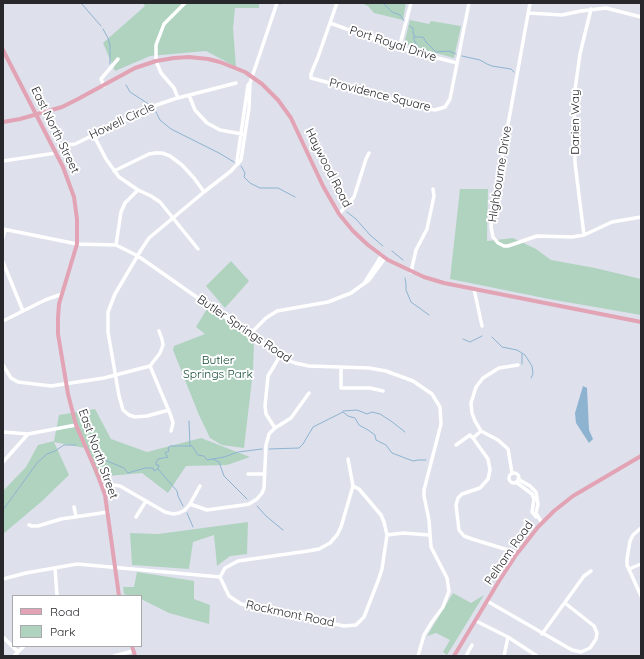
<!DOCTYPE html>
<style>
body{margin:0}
#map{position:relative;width:644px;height:659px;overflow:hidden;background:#dee0eb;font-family:Quicksand,sans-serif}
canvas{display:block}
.frame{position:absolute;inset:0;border:4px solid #27272c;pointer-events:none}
.legend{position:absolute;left:12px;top:595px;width:130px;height:52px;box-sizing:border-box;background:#fff;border:1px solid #a9a9ab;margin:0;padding:5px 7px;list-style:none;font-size:12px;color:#27272c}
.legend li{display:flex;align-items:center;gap:8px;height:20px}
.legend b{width:20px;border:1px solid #a9a9ab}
</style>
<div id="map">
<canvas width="644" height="659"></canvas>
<div class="frame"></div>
<ul class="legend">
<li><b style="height:5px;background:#e2a3b5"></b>Road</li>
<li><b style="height:11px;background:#b0d3c0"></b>Park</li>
</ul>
</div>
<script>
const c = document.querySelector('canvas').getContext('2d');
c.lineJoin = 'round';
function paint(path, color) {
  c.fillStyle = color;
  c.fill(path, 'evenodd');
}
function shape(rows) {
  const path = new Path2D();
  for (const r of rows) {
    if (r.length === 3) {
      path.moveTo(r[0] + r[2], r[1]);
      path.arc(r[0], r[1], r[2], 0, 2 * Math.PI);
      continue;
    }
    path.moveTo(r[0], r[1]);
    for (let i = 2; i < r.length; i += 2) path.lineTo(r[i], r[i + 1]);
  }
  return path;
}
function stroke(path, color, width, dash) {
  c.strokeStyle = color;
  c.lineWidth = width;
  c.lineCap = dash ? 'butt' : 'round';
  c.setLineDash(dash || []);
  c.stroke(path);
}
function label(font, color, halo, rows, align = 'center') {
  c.font = font + ' Quicksand,sans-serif';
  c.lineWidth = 4;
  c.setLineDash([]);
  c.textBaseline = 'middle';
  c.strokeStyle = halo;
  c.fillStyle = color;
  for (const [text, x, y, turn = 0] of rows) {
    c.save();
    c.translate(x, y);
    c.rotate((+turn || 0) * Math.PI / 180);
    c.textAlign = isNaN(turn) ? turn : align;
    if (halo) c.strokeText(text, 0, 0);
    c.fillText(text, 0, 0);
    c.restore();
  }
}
const green = shape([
 [143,3,259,3,259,8,235,8,233,28,236,67,206,51,150,56,115,71,103,43,145,6],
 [361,3,406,3,403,20,374,13,368,6],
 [410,20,429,24,431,21,461,26,454,58,404,44],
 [460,189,488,189,487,241,513,238,536,249,551,260,595,268,641,279,641,315,549,299,450,279],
 [231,261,249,281,225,308,206,286],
 [208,307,254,341,253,371,244,448,222,445,210,438,199,415,173,350,174,346,205,334,196,327],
 [95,409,111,439,147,452,201,438,250,457,227,465,186,466,168,493,142,473,96,477,85,448,54,442,69,475,41,502,3,534,3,491,26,467,38,445,54,441,59,415],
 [248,522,247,554,230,556,217,566,214,535,193,542,189,569,132,565,130,533,158,534],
 [137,572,194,581,194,599,210,605,209,624,169,613,141,599,141,596,131,596,124,594,123,587,134,587],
 [453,593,471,603,484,595,447,655,443,652,450,640,436,633,427,636]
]);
const water = shape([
 [583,386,587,388,589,430,593,439,589,443,576,423,575,413]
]);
const stream = shape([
 [81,3,101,26],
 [383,3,392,12,400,15,405,22],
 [280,4,283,3],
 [409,26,413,28,413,33,415,37,423,37,426,42,436,52,449,51,456,54],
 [103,29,108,38,110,45,110,64],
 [414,36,414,40,420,50],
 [462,56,480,60,487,64,492,66,511,69,514,72],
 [126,85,130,92,150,105],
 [155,110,160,120,171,129,219,153,234,162],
 [241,166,245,173,244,177,250,183,260,188,278,188,295,197],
 [347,212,356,219,370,235,383,246],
 [392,251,403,260],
 [405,278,406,284,406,290,411,302,429,315],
 [492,337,502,347,517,350,525,355,532,366,533,374,531,378],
 [463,339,470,342,482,336],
 [522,364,522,354],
 [343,411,357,410,367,414,372,412,380,414,391,421,405,432],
 [189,421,190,446],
 [269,449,299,448,303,444,313,427,343,412,348,416,355,418,359,425,368,430,375,435,376,440,386,445,392,453,413,461,418,460,426,460],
 [96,453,107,461,124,468,128,473,145,468,153,468,154,471,158,469,159,465,156,465,156,462,158,459,168,457,165,453,169,451,168,448,170,446,192,446,198,455,204,456,207,460,224,457,238,452,262,449],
 [213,459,219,462,224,476,247,499],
 [158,469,177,491,178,496,183,506],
 [257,506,266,516,283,530],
 [3,510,37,463,47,454,55,451,64,445,76,445],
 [187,513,193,527]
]);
const minor = shape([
 [337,3,318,57,311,74,311,78,424,108,435,110,445,107,450,99,469,3],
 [530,3,492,213,491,227,493,237,498,243,504,246,508,246,537,236,572,237,584,235,612,222,641,217],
 [529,13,562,15,581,11,606,8,641,17],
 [330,23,399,48,457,63],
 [399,48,411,3],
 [104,86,101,79,118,59],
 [189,95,195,110,207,123,220,130,242,134],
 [178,98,174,88,161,73,156,61,156,45,164,24,185,3],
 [93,134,106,159,119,177,138,190,151,196,160,202,198,249],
 [67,145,75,144,151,107,174,99,236,83],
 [3,161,56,153],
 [238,164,237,161,248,85,250,83,252,77,277,3],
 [114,171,149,154,155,153,162,153,170,156,182,165,194,178,204,192],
 [339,214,354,197,366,159,369,153],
 [3,229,77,244,116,245,138,256,285,359,295,363,309,366,369,368,386,371,413,381,432,394,440,407,441,424,424,490,424,496,429,520,431,547,447,578,449,591,443,607,432,622,424,635,418,656],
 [584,235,575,163,574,97,580,54,591,9],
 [3,238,5,230],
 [116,245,121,212,125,203,138,190],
 [3,262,23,311],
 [411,272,416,250,427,229,434,196,433,189],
 [365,282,382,255],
 [474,289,482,326],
 [3,321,45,300,62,294],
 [250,334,266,318,277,311,328,302,351,293,369,280,385,258],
 [3,365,11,378,18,382,51,386,104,378,150,366,160,353,163,345,162,339,159,331],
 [150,366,171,416,173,423,171,431],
 [341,368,341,388,370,388,383,391],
 [169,410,147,416,135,417,129,415,123,410,119,396,108,332,108,312,115,294,141,250,149,238,204,192,231,171,241,160,249,108,250,83],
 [275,428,266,414,265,406,268,376,280,356],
 [481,431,473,438,488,459,490,470,488,479,480,488,462,494,458,498,456,505,459,530,464,536,472,539,518,553],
 [3,432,28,434],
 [456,445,470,435,473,438],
 [348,459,353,486],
 [3,462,28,434,76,425],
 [512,473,508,449,498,440,481,431,475,421,472,413,471,403,476,387,483,378,499,368,518,365],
 [514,478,5],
 [248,474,265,474],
 [518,479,530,486,536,492,538,504,536,513,542,523],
 [516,482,532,494,534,499,532,512,536,517],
 [102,486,114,485,120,486,165,512,173,514,179,513,185,510,190,504,200,486],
 [190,504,207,510,243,505,249,504,257,499,262,493,264,488,266,445,269,434,275,428,291,418,309,393],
 [74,507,76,516],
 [136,517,146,501],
 [29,525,32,526,38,526,61,519,108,512],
 [641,528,633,535,630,541,627,559,627,565,641,596],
 [387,535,403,533,429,535],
 [55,568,57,596],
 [629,569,641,564],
 [220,577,229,596,241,604,344,626,356,625,364,617,378,581,382,569,387,535,384,522,381,515,359,489,353,486],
 [220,577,225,568,238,561,308,551,319,549,330,543,337,535,341,527,353,486],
 [3,579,26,573,77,564,220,577],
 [487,601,572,650,581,652,590,648,596,639,597,633,594,626,565,603],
 [476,621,508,637,537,656],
 [542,634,584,576,591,571],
 [3,637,18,652],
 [14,656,24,646],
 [114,656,133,651],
 [466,656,472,645],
 [504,656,508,637]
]);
const major = shape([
 [3,50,63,167,74,197,77,219,77,244,59,304,58,318,58,334,68,394,76,425,97,473,105,495,119,596],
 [3,122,20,119,62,107,78,99,135,68,156,61,174,58,189,57,208,59,220,62,245,72,262,84,278,100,291,118,323,186,339,214,353,231,368,245,388,260,424,277,444,283,641,322],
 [132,646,135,656],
 [454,656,499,581,516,555,538,527,554,511,573,496,641,456]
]);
const streetNames = [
 ["Port Royal Drive",393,44,18],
 ["Providence Square",380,95,14],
 ["Howell Circle",122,121,-25],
 ["Darien Way",575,122,-90],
 ["East North Street",55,130,64],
 ["Haywood Road",328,168,63],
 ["Highbourne Drive",500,174,-81],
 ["Butler Springs Road",244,329,34],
 ["East North Street",98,454,70],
 ["Pelham Road",509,553,-55],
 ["Rockmont Road",290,614,12]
];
const parkNames = [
 ["Butler",218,360],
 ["Springs Park",218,374]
];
paint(green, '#b0d3c0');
paint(water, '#8db3d1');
stroke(stream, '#8db3d1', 1);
stroke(minor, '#fff', 3.5);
stroke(major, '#e2a3b5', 4);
label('12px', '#27272c', '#fff', streetNames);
label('12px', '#164f37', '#fff', parkNames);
</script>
